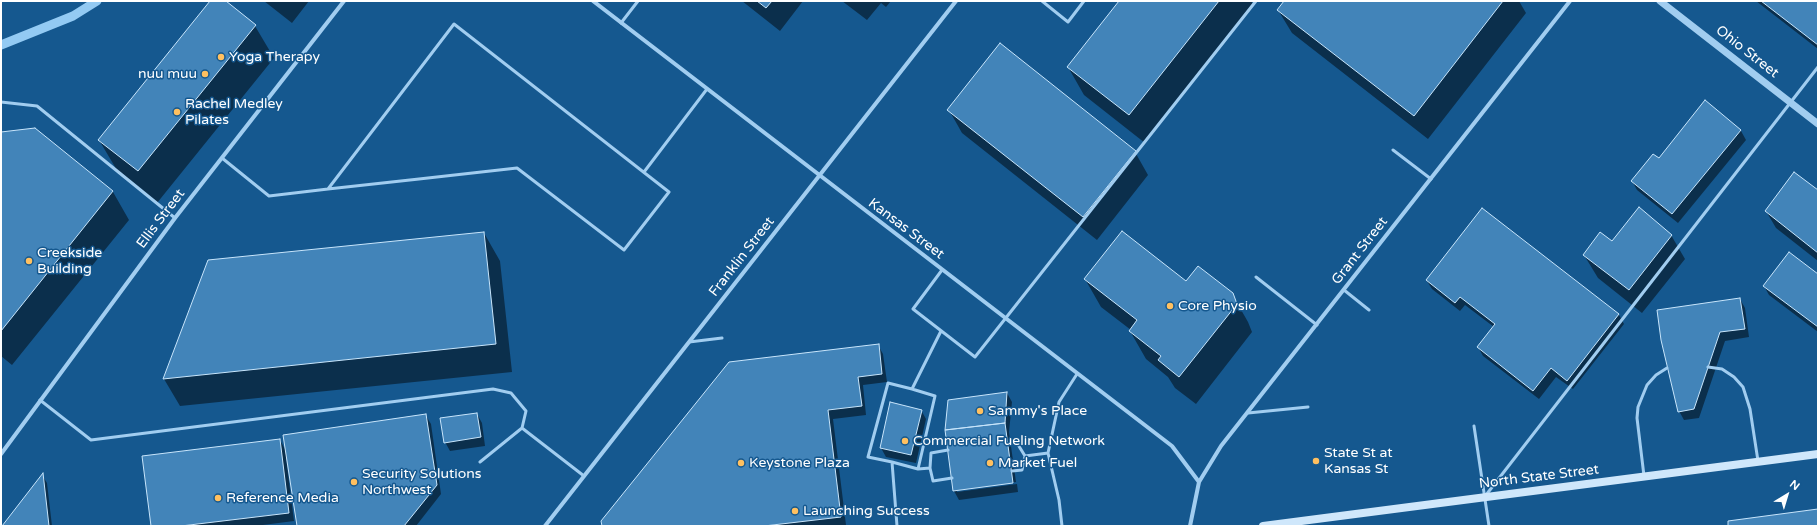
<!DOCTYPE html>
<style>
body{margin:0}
#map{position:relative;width:1819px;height:527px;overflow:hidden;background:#15588f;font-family:"Varela Round",sans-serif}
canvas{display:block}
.frame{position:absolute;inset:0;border:2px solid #fff;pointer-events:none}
.north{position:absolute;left:1767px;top:475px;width:40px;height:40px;-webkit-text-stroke:3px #15588f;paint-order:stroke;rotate:38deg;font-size:11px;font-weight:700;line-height:16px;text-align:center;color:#fff}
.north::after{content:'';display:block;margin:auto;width:14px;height:18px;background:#fff;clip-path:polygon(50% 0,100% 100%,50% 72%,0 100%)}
</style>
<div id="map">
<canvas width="1819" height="527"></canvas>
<div class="frame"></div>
<div class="north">N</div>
</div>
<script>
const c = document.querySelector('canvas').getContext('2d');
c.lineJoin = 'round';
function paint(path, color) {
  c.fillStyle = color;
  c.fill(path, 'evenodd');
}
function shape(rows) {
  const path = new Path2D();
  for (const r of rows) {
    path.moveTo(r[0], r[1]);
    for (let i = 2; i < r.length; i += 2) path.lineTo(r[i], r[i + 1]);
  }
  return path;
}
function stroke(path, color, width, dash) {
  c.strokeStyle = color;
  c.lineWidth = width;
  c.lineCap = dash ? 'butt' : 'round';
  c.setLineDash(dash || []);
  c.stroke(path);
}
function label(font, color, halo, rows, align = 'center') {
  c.font = font + ' "Varela Round",sans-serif';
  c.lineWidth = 3;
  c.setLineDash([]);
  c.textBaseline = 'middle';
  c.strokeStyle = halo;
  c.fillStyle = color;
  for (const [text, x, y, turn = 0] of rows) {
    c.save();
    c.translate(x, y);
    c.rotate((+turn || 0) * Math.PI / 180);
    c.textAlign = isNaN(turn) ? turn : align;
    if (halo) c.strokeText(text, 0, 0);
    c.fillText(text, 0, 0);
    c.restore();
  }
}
const shadow = shape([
 [211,1,225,1,255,26,274,58,157,203,118,172,99,140],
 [264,1,309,1,292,23],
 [742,1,803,1,780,31],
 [842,1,891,1,886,7,881,3,867,20],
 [1120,1,1251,1,1254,5,1145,143,1084,95,1068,67],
 [1285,1,1519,1,1526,13,1428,139,1292,33,1278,10],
 [1756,1,1818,1,1818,49],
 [1705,102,1741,131,1746,140,1678,223,1637,190,1632,181,1659,159],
 [949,110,1135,152,1148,175,1097,240,962,133],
 [34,129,113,192,129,220,12,365,1,356,1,133],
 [1818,192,1818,261,1776,228,1766,211],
 [1483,209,1619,315,1624,324,1573,389,1556,377,1539,399,1483,356,1478,347,1494,327,1465,305,1460,311,1432,289,1427,281],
 [484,233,500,261,512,372,180,406,164,379],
 [1671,235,1685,259,1642,313,1598,278,1584,255,1612,242],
 [1818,276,1818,332,1769,295,1764,286],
 [1085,279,1186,282,1232,294,1248,322,1252,332,1196,404,1175,388,1168,377,1146,359,1130,331,1131,330,1101,307],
 [1740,299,1745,308,1749,337,1725,341,1699,418,1684,420,1679,411,1662,340],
 [878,345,883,354,887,382,863,385,866,415,833,419,846,525,603,526],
 [1007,393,1012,402,1009,432,1016,482,957,490,957,492,1017,484,1018,492,959,500,954,491,946,430],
 [921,410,926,419,916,463,886,457,881,448],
 [477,414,482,423,485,446,450,451,445,442],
 [426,416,431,424,441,494,416,526,298,526,288,458,286,458,294,521,255,526,152,526,280,440,287,453],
 [42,475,47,483,52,526,3,526]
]);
const stream = shape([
 [1,45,73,16,97,1]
]);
const building = shape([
 [210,1,226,1,256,25,138,171,98,140,210,1],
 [757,1,772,1,766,8,757,1],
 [1119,1,1219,1,1129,115,1067,67,1119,1],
 [1284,1,1503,1,1414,116,1277,10,1284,1],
 [1761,1,1818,1,1818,45,1761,1],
 [1000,43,1136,151,1083,217,947,110,1000,43],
 [1705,100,1741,130,1672,214,1631,181,1653,154,1659,158,1705,100],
 [35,128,113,191,1,331,1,132,35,128],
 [1794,172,1818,190,1818,253,1765,211,1794,172],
 [1639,207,1672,235,1629,290,1583,255,1600,232,1612,241,1639,207],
 [1482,208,1619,314,1567,381,1551,368,1533,391,1477,347,1495,324,1460,297,1455,303,1426,280,1482,208],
 [1122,231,1186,281,1198,266,1233,293,1237,304,1179,377,1158,360,1161,356,1129,331,1137,320,1084,279,1122,231],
 [484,232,496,344,163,379,208,260,484,232],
 [1789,252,1818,274,1818,327,1763,286,1789,252],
 [1740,298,1745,329,1720,332,1694,409,1678,412,1661,340,1657,310,1740,298],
 [879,344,882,374,858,377,862,406,828,410,841,517,764,526,602,526,601,521,729,362,879,344],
 [1007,392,1005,423,945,430,948,400,1007,392],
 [890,402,922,410,911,455,880,448,890,402],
 [477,413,481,437,444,443,440,418,477,413],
 [426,414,437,485,404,526,297,526,283,435,426,414],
 [1005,423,1013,483,953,491,945,430,1005,423],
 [280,439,289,513,181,526,151,526,142,456,280,439],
 [43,473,49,526,2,526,43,473],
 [1818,509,1818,526,1728,526,1728,521,1818,509]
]);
const service = shape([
 [1042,1,1068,22,1084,1],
 [621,23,638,1],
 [1,102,37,106,175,218],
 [1393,150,1431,179],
 [222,158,269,196,328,189,419,179,517,168,624,250,669,192,454,24,328,189],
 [644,172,707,89],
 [942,270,913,309,975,357,1256,1],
 [1256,277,1317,325],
 [1344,290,1369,310],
 [689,342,722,338],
 [1708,367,1722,369,1734,377,1743,387,1750,409,1758,461],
 [40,400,91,440,493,389,511,393,526,411,522,428,480,462],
 [1248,413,1308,407],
 [1474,426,1489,526],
 [522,428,584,476],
 [1008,444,1017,443,1025,456],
 [892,462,868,457,888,383,912,389],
 [930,468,931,453,948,450],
 [918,469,930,468,933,481,952,478],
 [1012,471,1022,470,1025,456,1048,453],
 [1644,476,1637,418,1638,407,1647,385,1656,375,1667,368],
 [1486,495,1818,67],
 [897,526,892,462,918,469,935,396,912,389,941,331],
 [1062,526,1059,500,1048,453,1059,402,1077,374]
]);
const minor = shape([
 [593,1,1172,446,1199,482],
 [1,454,175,218,344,1],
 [545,526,956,1],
 [1190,526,1199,482,1221,446,1570,1]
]);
const tertiary = shape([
 [1660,1,1818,124]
]);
const secondary = shape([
 [1263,526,1818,454]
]);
const markers = [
 [221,57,4,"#ffc060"],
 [205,74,4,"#ffc060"],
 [177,112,4,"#ffc060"],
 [29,261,4,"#ffc060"],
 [1170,306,4,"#ffc060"],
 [980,411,4,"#ffc060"],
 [905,441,4,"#ffc060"],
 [1316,461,4,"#ffc060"],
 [741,463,4,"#ffc060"],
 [990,463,4,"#ffc060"],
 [354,482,4,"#ffc060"],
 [218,498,4,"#ffc060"],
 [795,511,4,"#ffc060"]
];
const streetNames = [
 ["Ohio Street",1747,52,38],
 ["Ellis Street",161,219,-53],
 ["Kansas Street",906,229,37],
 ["Grant Street",1360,251,-52],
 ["Franklin Street",742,257,-52],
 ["North State Street",1539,477,-7]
];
const poiNames = [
 ["Yoga Therapy",229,57],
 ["nuu muu",197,74,"right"],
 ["Rachel Medley",185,104],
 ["Pilates",185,120],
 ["Creekside",37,253],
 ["Building",37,269],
 ["Core Physio",1178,306],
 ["Sammy's Place",988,411],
 ["Commercial Fueling Network",913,441],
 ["State St at",1324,453],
 ["Kansas St",1324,469],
 ["Keystone Plaza",749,463],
 ["Market Fuel",998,463],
 ["Security Solutions",362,474],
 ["Northwest",362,490],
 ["Reference Media",226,498],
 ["Launching Success",803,511]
];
paint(shadow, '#0007');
stroke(stream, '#93caf3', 9);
paint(building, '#4284b9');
stroke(building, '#c8e5fb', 1);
stroke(service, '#a1cdf0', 3);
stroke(minor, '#a1cdf0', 4);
stroke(tertiary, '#a1cdf0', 7);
stroke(secondary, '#cfe7fb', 8);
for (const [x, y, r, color] of markers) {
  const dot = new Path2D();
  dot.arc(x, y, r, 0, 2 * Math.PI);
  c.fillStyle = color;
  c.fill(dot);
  stroke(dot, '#15588f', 1.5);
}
label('14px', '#fff', '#15588f', streetNames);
label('14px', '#fff', '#15588f', poiNames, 'left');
</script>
